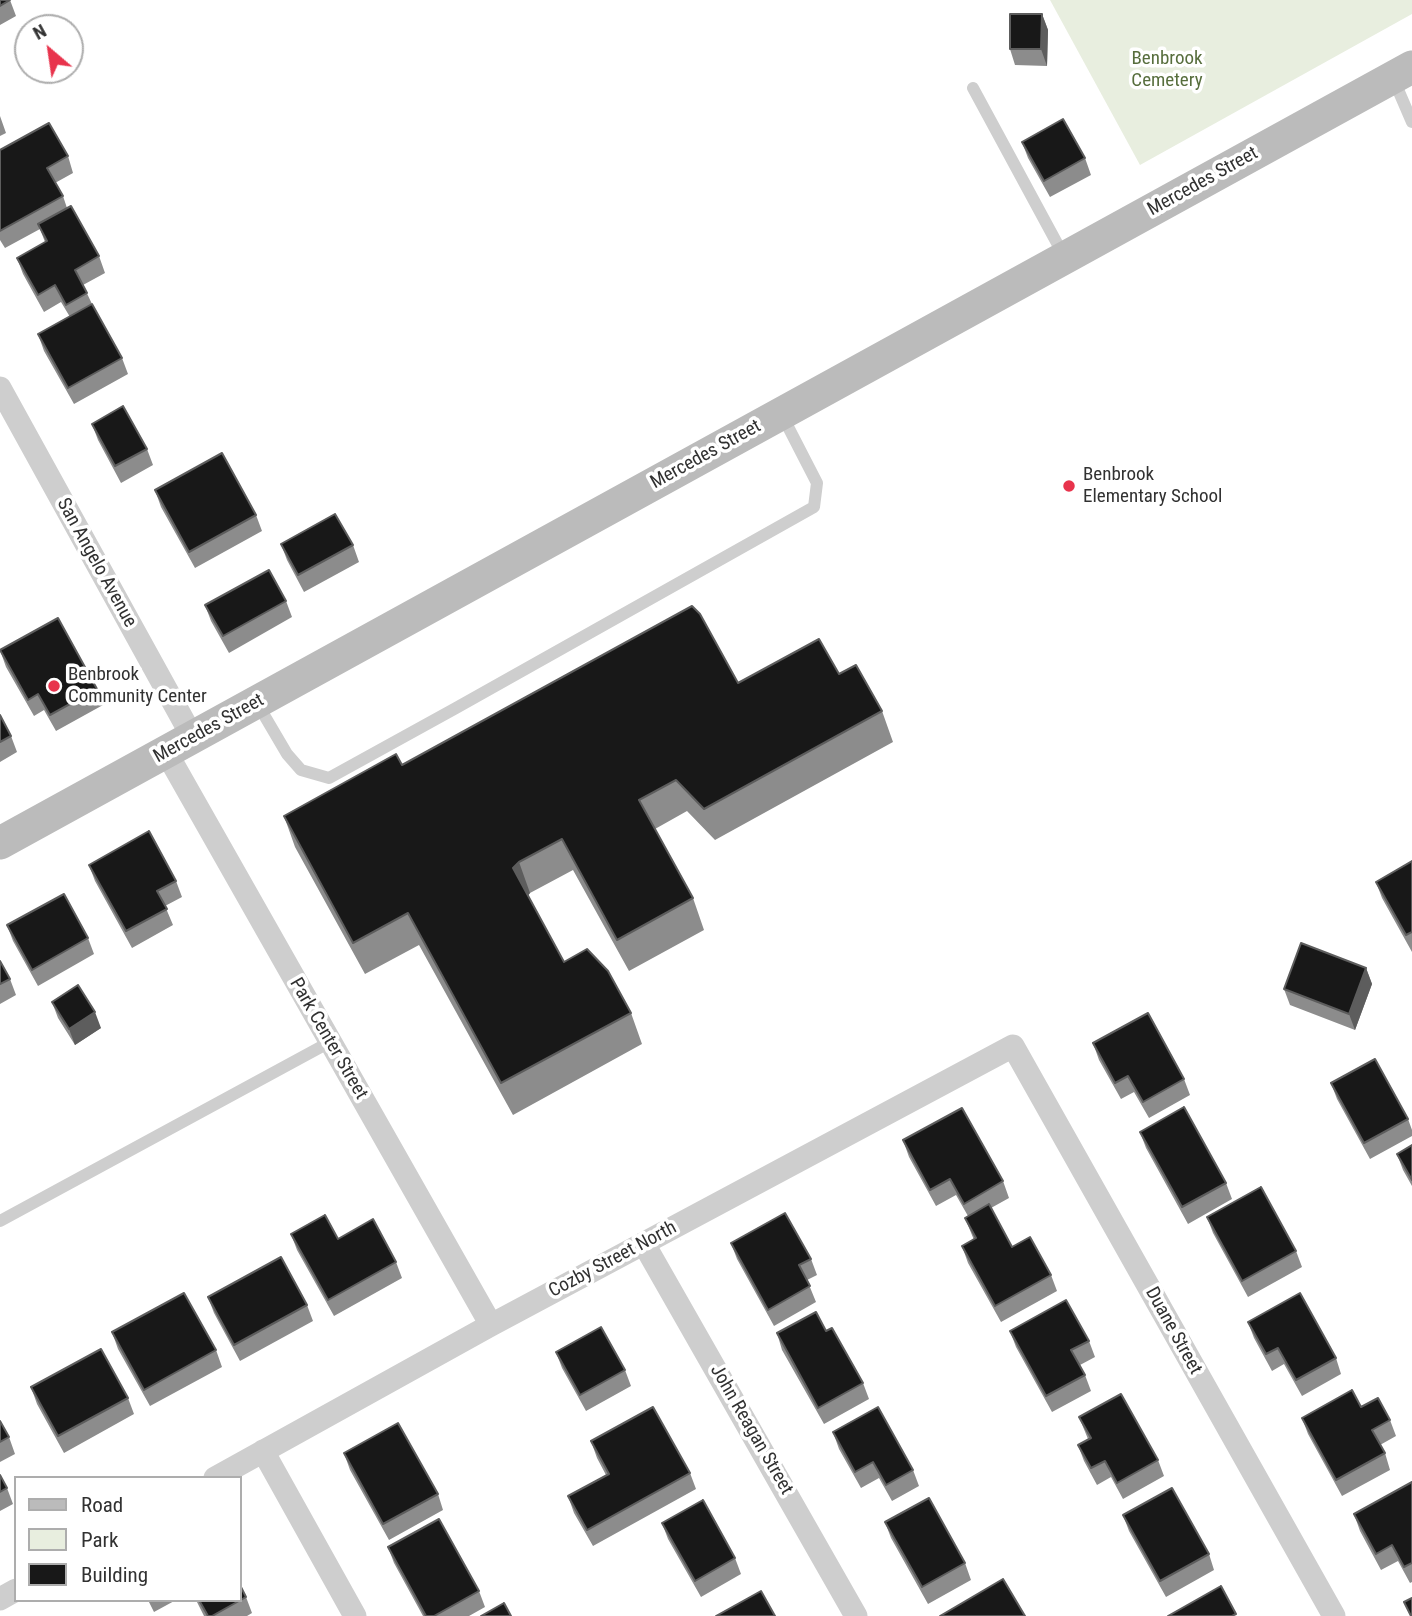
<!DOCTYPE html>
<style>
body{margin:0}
#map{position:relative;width:1412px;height:1616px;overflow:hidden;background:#fff;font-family:"Roboto Condensed",sans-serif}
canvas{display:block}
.legend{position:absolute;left:14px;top:1476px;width:228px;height:126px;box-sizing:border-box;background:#fff;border:2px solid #adadad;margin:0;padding:9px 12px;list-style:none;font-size:21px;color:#313131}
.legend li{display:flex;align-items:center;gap:14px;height:35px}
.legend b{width:35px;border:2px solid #adadad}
.north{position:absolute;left:14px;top:14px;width:70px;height:70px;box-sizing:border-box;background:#fff;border:2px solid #adadad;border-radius:50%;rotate:331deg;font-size:19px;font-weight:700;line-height:28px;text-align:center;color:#313131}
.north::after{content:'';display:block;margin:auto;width:24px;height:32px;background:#e8334c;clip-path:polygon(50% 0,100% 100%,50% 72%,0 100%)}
</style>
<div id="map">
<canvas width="1412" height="1616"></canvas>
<ul class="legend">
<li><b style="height:9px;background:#bbb"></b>Road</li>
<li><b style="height:19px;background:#e8eedf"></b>Park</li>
<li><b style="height:19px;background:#181818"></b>Building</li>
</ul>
<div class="north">N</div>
</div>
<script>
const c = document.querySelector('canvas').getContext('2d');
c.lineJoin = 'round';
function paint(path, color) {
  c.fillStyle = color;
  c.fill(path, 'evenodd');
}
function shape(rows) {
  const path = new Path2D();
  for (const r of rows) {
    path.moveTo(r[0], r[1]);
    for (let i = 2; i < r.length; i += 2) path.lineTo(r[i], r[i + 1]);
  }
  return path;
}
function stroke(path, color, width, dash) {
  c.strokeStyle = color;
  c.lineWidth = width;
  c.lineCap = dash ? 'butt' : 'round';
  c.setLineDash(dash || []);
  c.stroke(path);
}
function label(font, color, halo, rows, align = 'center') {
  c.font = font + ' "Roboto Condensed",sans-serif';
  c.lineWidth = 7;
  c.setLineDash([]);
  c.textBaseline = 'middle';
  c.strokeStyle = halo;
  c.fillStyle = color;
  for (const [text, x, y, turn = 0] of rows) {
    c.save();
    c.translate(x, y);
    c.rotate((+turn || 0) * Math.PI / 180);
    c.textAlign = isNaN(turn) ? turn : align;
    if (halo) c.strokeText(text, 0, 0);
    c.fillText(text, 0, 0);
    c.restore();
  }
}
const green = shape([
 [1050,0,1412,0,1412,14,1140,165]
]);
const lane = shape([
 [1393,78,1412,122],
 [973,88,1065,258],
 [257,703,287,754,301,770,329,778,456,708,814,507,817,483,782,415],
 [0,1221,330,1042]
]);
const street = shape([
 [0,388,193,738],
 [166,752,491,1325],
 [644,1244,856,1616],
 [263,1451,355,1616],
 [215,1478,491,1325,1013,1046,1334,1616],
 [0,1599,16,1590]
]);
const secondary = shape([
 [0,843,1412,67]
]);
const wall = shape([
 [0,0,10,0,16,16,0,25],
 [1042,14,1048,30,1047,66,1015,65,1010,49],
 [0,116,6,133,0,136],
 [1022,142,1085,158,1091,175,1050,197,1028,158],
 [0,150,68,156,73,173,55,183,63,196,67,208,99,256,105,273,83,285,92,304,122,358,128,374,74,404,44,351,38,334,70,317,61,302,44,312,23,274,17,258,45,242,40,229,5,248,0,240],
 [92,424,147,449,153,465,121,483,98,440],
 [155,490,256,515,262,531,195,568,161,507],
 [281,544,353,545,359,562,304,592,287,560],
 [286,601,292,617,229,653,211,621,205,605],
 [0,650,97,689,103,705,56,731,44,710,34,716,6,667],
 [839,674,882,711,893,742,715,840,687,811,655,829,693,898,704,930,629,971,573,870,530,893,528,896,564,962,631,1013,642,1044,513,1115,419,945,365,974,295,847,284,816,402,765,738,683],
 [0,715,11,736,17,752,0,762],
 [1412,861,1412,952,1382,898,1376,882],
 [89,865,176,881,182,897,165,906,173,925,132,948,95,881],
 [7,925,88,938,94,954,38,986,13,941],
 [0,961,10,979,16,995,0,1004],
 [1366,968,1372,984,1355,1030,1290,1005,1284,989],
 [52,1002,101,1028,75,1045,58,1018],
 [1093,1043,1184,1079,1190,1095,1149,1118,1134,1092,1121,1099,1099,1060],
 [1331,1083,1408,1119,1412,1130,1412,1136,1370,1159,1337,1099],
 [1140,1132,1226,1183,1232,1199,1188,1224,1146,1148],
 [903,1140,1003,1181,1009,1198,991,1208,1012,1247,1051,1275,1057,1291,1001,1322,968,1263,962,1246,974,1240,965,1218,968,1216,956,1195,936,1206,909,1157],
 [1412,1145,1412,1186,1403,1170,1397,1154],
 [1207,1217,1296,1251,1302,1267,1248,1297,1213,1233],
 [291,1234,338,1239,396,1262,402,1278,334,1316,297,1250],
 [731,1243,811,1259,817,1275,807,1280,816,1302,774,1326,737,1259],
 [208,1297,307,1305,313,1321,240,1361,214,1313],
 [1248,1322,1336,1358,1341,1374,1302,1396,1284,1364,1272,1371,1254,1338],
 [826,1331,863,1383,869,1399,824,1424,782,1350,777,1333],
 [1010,1331,1089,1341,1095,1357,1080,1365,1085,1375,1091,1391,1052,1412,1016,1347],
 [112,1332,216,1350,222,1367,150,1406,118,1349],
 [556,1352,625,1370,631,1386,586,1411,562,1368],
 [31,1387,128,1398,134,1414,64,1453,37,1404],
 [1361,1407,1390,1420,1396,1436,1380,1445,1385,1453,1390,1470,1342,1496,1308,1434,1302,1418],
 [1079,1417,1158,1460,1164,1476,1123,1499,1111,1477,1097,1485,1084,1461,1078,1445,1088,1439],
 [0,1421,9,1437,15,1454,0,1462],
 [833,1432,913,1470,919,1486,892,1501,879,1478,861,1488,839,1449],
 [591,1441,690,1473,696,1489,593,1546,574,1513,568,1496,606,1475,597,1458],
 [344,1453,438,1494,443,1510,389,1540,350,1470],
 [0,1475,7,1488,13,1504,0,1511],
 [1412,1482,1412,1582,1410,1583,1398,1561,1381,1570,1360,1531,1354,1514],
 [1123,1515,1209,1554,1214,1570,1166,1597,1129,1531],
 [885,1522,965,1563,971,1580,928,1604,891,1538],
 [662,1523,735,1558,741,1574,701,1597,668,1539],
 [388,1547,479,1591,485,1607,469,1616,423,1616,394,1563],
 [246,1597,252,1613,247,1616,204,1616,196,1600,240,1600],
 [148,1600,176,1600,154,1612]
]);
const shadedWall = shape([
 [1042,14,1048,30,1047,66,1041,49],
 [519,862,530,893,524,900,513,868],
 [1366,968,1372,984,1355,1030,1349,1014],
 [95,1012,101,1028,75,1045,69,1029]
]);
const building = shape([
 [0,0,10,0,0,6,0,0],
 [1010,14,1042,14,1041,49,1010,49,1010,14],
 [1063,119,1085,158,1044,181,1022,142,1063,119],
 [49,123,68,156,47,168,63,196,0,231,0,150,49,123],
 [71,206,99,256,75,270,87,293,66,305,55,285,38,295,17,258,47,241,38,224,71,206],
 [92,304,122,358,68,388,38,334,92,304],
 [123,406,147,449,115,466,92,424,123,406],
 [222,453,256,515,189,552,155,490,222,453],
 [335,514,353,545,298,575,281,544,335,514],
 [269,570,286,601,223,636,205,605,269,570],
 [692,606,700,614,738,683,819,639,839,674,856,665,882,711,704,809,676,780,639,800,693,898,617,940,562,839,519,862,513,868,564,962,587,949,608,971,631,1013,501,1083,408,913,353,943,284,816,396,754,402,765,692,606],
 [58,618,97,689,50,715,38,694,28,700,0,650,58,618],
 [0,715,11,736,0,742,0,715],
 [149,831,176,881,157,891,167,909,126,931,89,865,149,831],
 [1412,861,1412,932,1406,935,1376,882,1412,861],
 [64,894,88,938,32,970,7,925,64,894],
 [1301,943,1366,968,1349,1014,1284,989,1301,943],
 [0,961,10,979,0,984,0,961],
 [78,985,95,1012,69,1029,52,1002,78,985],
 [1148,1013,1184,1079,1143,1102,1128,1076,1115,1083,1093,1043,1148,1013],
 [1375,1059,1408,1119,1364,1143,1331,1083,1375,1059],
 [1184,1107,1226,1183,1182,1207,1140,1132,1184,1107],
 [962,1108,1003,1181,964,1204,950,1179,930,1190,903,1140,962,1108],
 [1412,1145,1412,1180,1397,1154,1412,1145],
 [1261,1187,1296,1251,1242,1281,1207,1217,1261,1187],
 [989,1204,1012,1247,1030,1237,1051,1275,995,1306,962,1246,976,1238,965,1218,989,1204],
 [785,1213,811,1259,799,1265,810,1286,768,1310,731,1243,785,1213],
 [325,1215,338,1239,373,1219,396,1262,328,1300,291,1234,325,1215],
 [281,1257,307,1305,234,1345,208,1297,281,1257],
 [184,1293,216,1350,144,1390,112,1332,184,1293],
 [1300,1293,1336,1358,1296,1380,1278,1348,1266,1354,1248,1322,1300,1293],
 [1066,1300,1089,1341,1071,1350,1085,1375,1046,1396,1010,1331,1066,1300],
 [816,1312,826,1331,832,1328,863,1383,818,1408,777,1333,816,1312],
 [601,1327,625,1370,580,1395,556,1352,601,1327],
 [101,1349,128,1398,58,1436,31,1387,101,1349],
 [1352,1390,1361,1407,1378,1398,1390,1420,1372,1430,1385,1453,1336,1480,1302,1418,1352,1390],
 [1121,1394,1158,1460,1117,1483,1105,1461,1091,1468,1078,1445,1091,1438,1079,1417,1121,1394],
 [653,1407,690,1473,587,1530,568,1496,609,1474,591,1441,653,1407],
 [878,1407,913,1470,886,1485,873,1462,855,1472,833,1432,878,1407],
 [0,1421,9,1437,0,1442,0,1421],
 [398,1423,438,1494,383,1524,344,1453,398,1423],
 [0,1475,7,1488,0,1492,0,1475],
 [1412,1482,1412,1563,1404,1567,1392,1545,1376,1554,1354,1514,1412,1482],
 [1172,1488,1209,1554,1160,1581,1123,1515,1172,1488],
 [929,1498,965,1563,922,1587,885,1522,929,1498],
 [703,1500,735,1558,695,1581,662,1523,703,1500],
 [439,1519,479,1591,434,1616,426,1616,388,1547,439,1519],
 [1003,1579,1025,1616,940,1616,1003,1579],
 [240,1585,246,1597,212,1616,208,1616,199,1600,240,1600,240,1585],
 [1221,1586,1236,1614,1232,1616,1168,1616,1221,1586],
 [761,1591,775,1616,716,1616,761,1591],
 [1412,1598,1412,1616,1411,1616,1404,1602,1412,1598],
 [504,1603,511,1616,481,1616,504,1603]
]);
const markers = [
 [1069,486,7,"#e8334c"],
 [54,686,7,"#e8334c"]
];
const parkNames = [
 ["Benbrook",1167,59],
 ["Cemetery",1167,81]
];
const streetNames = [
 ["Mercedes Street",1203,182,-29],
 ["Mercedes Street",706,455,-29],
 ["San Angelo Avenue",96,563,61],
 ["Mercedes Street",209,729,-29],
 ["Park Center Street",328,1039,60],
 ["Cozby Street North",613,1260,-28],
 ["Duane Street",1173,1331,61],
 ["John Reagan Street",751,1430,60]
];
const poiNames = [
 ["Benbrook",1083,475],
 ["Elementary School",1083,497],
 ["Benbrook",68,675],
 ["Community Center",68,697]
];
paint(green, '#e8eedf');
stroke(lane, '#cecece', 12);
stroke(street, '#cecece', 23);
stroke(secondary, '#bbb', 33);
paint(wall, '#8c8c8c');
paint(shadedWall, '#5d5d5d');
paint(building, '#181818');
stroke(building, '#5d5d5d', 2);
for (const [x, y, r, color] of markers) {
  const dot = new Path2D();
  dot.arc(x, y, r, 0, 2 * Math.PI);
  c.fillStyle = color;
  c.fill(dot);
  stroke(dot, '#fff', 2.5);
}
label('19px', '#576e3d', '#fff', parkNames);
label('19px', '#313131', '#fff', streetNames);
label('19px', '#313131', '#fff', poiNames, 'left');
</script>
